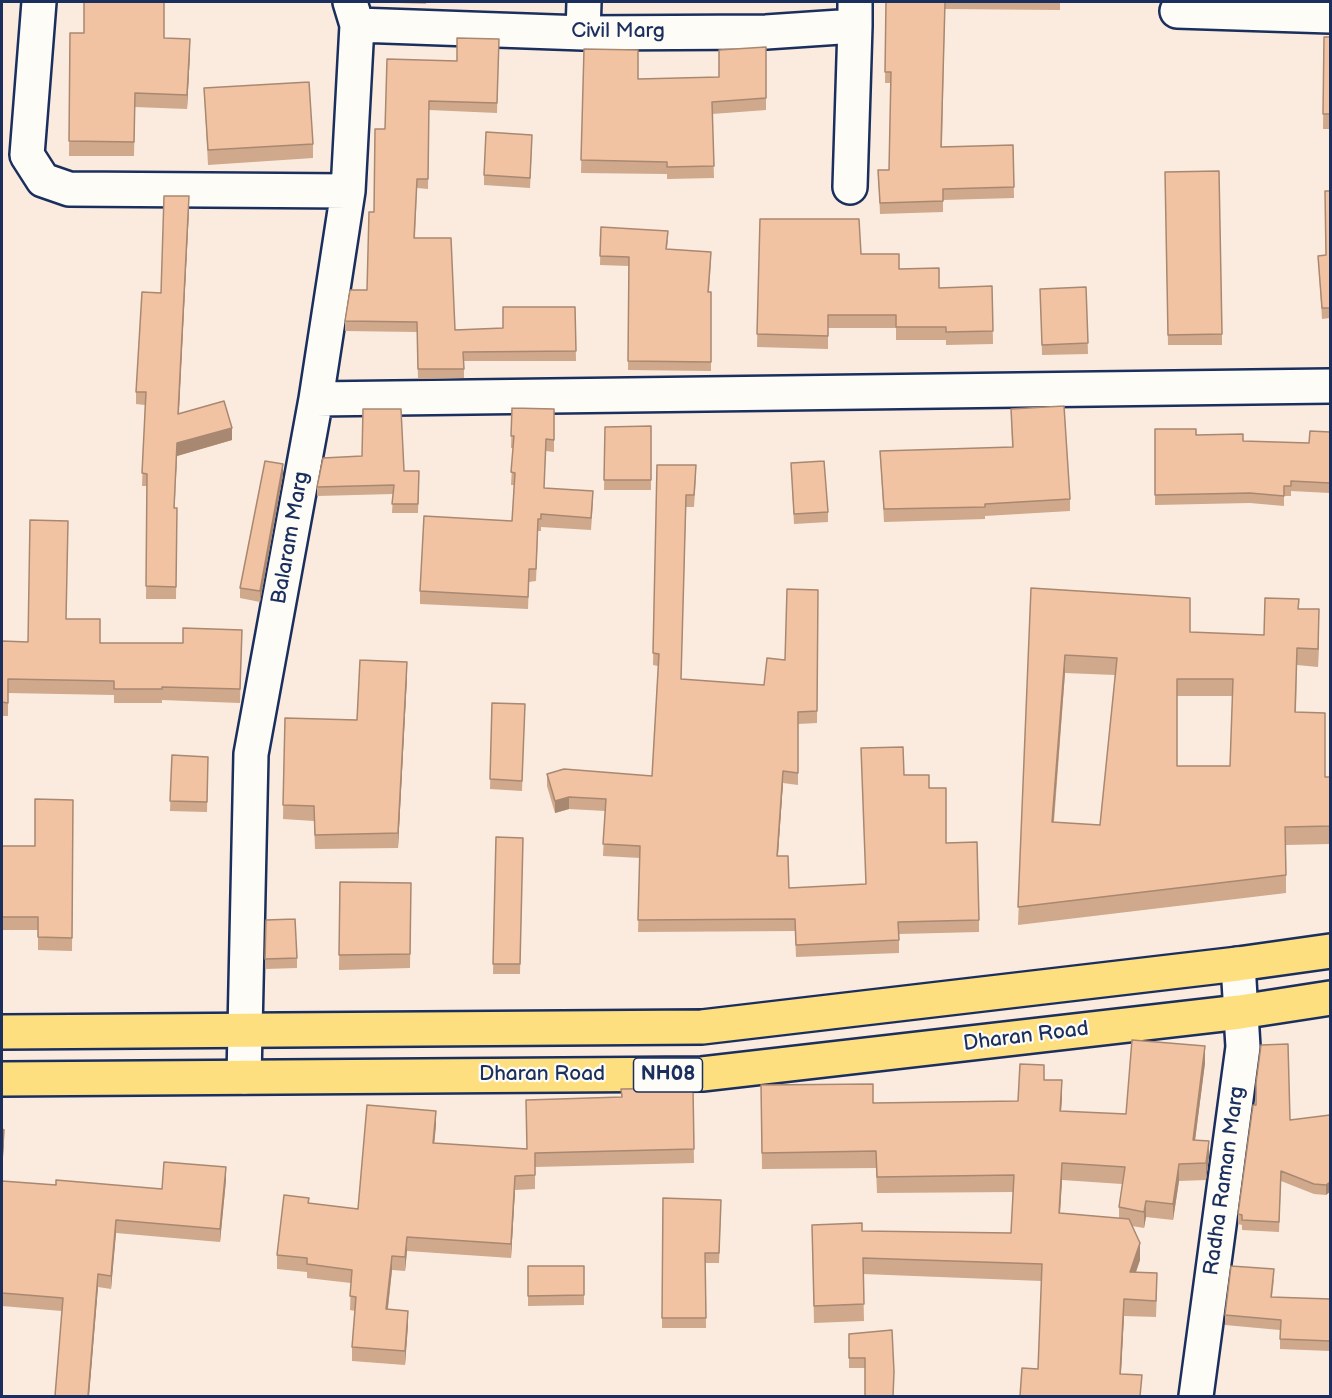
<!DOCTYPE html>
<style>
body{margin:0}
#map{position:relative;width:1332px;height:1398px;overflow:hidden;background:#faebde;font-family:"Balsamiq Sans",sans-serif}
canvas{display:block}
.frame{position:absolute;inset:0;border:3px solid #1b2f5e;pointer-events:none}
</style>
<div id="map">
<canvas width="1332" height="1398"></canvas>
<div class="frame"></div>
</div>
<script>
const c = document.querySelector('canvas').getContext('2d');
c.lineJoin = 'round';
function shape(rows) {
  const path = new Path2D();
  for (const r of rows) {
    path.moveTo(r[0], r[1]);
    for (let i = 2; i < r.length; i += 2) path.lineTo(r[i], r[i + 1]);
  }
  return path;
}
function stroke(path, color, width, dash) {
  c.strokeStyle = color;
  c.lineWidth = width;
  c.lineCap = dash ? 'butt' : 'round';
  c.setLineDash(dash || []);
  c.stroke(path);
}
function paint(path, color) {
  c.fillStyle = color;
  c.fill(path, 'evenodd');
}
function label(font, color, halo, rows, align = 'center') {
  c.font = font + ' "Balsamiq Sans",sans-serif';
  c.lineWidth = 4.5;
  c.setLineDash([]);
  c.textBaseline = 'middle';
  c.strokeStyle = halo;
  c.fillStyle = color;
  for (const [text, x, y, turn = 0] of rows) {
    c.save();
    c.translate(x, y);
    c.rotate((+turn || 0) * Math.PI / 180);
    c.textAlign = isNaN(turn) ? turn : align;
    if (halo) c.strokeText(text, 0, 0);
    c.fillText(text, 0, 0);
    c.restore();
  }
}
const minor = shape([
 [39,2,27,155,43,180,69,189,348,191],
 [1177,11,1330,16],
 [357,25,583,33,766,32,855,26,855,2],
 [583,33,584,2],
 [850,187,855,26],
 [316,399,1330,386],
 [244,1077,251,754,316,399,348,191,357,25,350,2],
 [1196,1396,1243,1047,1238,964]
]);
const major = shape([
 [2,1032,702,1027,1238,964,1330,951],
 [2,1079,702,1074,1240,1012,1330,998]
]);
const wall = shape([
 [372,2,426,2,426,4],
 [886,2,1060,2,1060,10,945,9,942,147,1013,145,1014,198,943,200,943,212,880,214,878,170,889,170,891,83,885,83],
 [70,33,164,38,190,53,187,109,135,107,134,156,69,156],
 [1324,37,1330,37,1330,129,1323,129],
 [499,39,497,113,429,110,428,189,417,188,415,238,455,330,503,328,575,307,576,361,464,361,464,378,418,379,417,332,345,331,345,321,367,290,374,212,385,129,457,61],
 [766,47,766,110,712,114,714,178,667,179,667,174,581,173,584,49,638,79,719,77],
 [204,88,313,144,313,158,208,165],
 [532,145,530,188,484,185,484,175],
 [1165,172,1222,334,1222,345,1168,345],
 [1330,191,1330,318,1322,319,1318,256,1326,255],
 [189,209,179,414,232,440,177,456,174,508,177,508,176,599,146,599,147,486,142,486,145,405,136,404,136,392,161,293],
 [760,219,861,254,899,269,939,288,992,286,993,344,946,345,946,340,896,340,896,328,828,328,828,349,757,347],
 [601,227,668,240,667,249,711,261,709,292,711,292,711,371,628,370,629,266,600,265],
 [1086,287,1088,354,1042,355,1040,289],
 [512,408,554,409,554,452,546,451,544,488,593,503,591,530,541,527,541,531,538,531,536,581,529,582,528,609,420,604,420,591,512,521,514,485,511,485,513,448,511,448],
 [1011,409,1070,499,1070,511,985,516,985,519,884,522,880,451,1012,447],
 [651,426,651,490,604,490,605,427],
 [1155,429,1196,435,1243,441,1309,443,1330,432,1330,493,1291,491,1291,496,1284,496,1284,506,1250,503,1155,505],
 [362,456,404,471,419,471,418,513,392,513,393,494,317,496,317,487],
 [791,463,828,512,828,522,794,524],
 [657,465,696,477,694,507,686,507,681,680,764,685,785,660,818,590,817,723,798,724,798,785,783,783,778,856,789,888,866,884,904,775,929,788,946,843,979,920,979,932,899,934,899,953,796,957,795,931,638,932,640,858,603,856,605,811,569,809,555,813,547,786,547,774,652,776,658,666,653,665],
 [283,475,260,602,240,598,240,588],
 [1031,588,1190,632,1264,635,1299,609,1319,627,1318,667,1297,665,1296,712,1325,777,1330,777,1330,844,1286,845,1286,893,1018,925],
 [1065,673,1115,675,1100,825,1054,822],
 [1177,696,1233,696,1230,766,1177,766],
 [66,619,100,643,183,643,242,630,240,703,162,700,162,703,114,703,114,695,8,693,8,716,2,716,2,641,28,642],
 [407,677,398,848,315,849,314,821,283,819,285,718,357,720],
 [492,703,525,704,522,791,490,789],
 [172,755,208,757,207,812,170,811],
 [73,800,72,951,38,950,38,930,2,930,2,846,35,846],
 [496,837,523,838,520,974,493,974],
 [340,882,411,883,410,968,339,970],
 [266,920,297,958,297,968,265,969],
 [1205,1063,1195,1140,1209,1157,1206,1180,1179,1181,1173,1220,1146,1217,1144,1228,1132,1226,1140,1260,1136,1272,1157,1290,1156,1317,1124,1316,1121,1374,1038,1369,1042,1281,863,1274,864,1321,814,1323,812,1225,862,1231,1011,1233,1013,1192,877,1193,876,1168,762,1169,761,1085,873,1103,1018,1101,1044,1080,1062,1097,1061,1111,1126,1114],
 [1062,1180,1122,1184,1119,1207,1119,1218,1060,1213],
 [693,1088,694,1163,535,1167,535,1189,515,1190,511,1258,407,1251,405,1271,392,1270,388,1309,408,1325,405,1365,352,1361,352,1347,355,1311,350,1310,351,1283,307,1278,307,1272,277,1269,277,1255,309,1203,358,1209,436,1125,434,1143,527,1149,526,1100,621,1097],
 [1330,1115,1326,1195,1314,1194,1281,1181,1279,1232,1242,1230,1242,1225,1238,1224,1238,1214,1290,1120],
 [226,1180,220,1242,116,1233,111,1289,98,1287,89,1396,55,1396,62,1311,2,1306,2,1181,56,1185,162,1189],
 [663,1198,721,1210,719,1263,705,1263,706,1328,662,1328],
 [528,1266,584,1266,584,1305,528,1306],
 [1274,1279,1272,1297,1330,1299,1330,1351,1280,1349,1280,1330,1225,1325,1225,1315],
 [892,1330,865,1368,849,1368,849,1334]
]);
const shadedWall = shape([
 [190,39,190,53,187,109,187,95],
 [189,196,189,209,178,427,178,414],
 [232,428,232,440,177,456,174,520,177,443],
 [283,464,283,475,260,602,260,591],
 [1319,609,1319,627,1318,667,1318,649],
 [1065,655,1065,673,1052,840,1052,822],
 [407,662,407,677,398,848,398,833],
 [783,771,783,783,777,868,777,856],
 [569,797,569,809,555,813,555,801],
 [1205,1046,1205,1063,1193,1156,1193,1140],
 [1062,1080,1062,1097,1060,1127,1060,1111],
 [436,1111,436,1125,433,1157,433,1143],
 [4,1130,4,1143,2,1172,2,1159],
 [1209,1141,1209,1157,1206,1180,1206,1163],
 [1062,1163,1062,1180,1059,1229,1059,1213],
 [1179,1164,1179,1181,1173,1220,1173,1204],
 [226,1167,226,1180,220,1242,220,1229],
 [515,1176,515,1190,511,1258,511,1244],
 [1330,1182,1330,1192,1326,1195,1326,1185],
 [1146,1201,1146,1217,1144,1228,1144,1212],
 [116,1220,116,1233,111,1289,111,1276],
 [407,1237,407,1251,405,1271,405,1257],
 [1140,1243,1140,1260,1130,1289,1130,1272],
 [392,1256,392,1270,386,1323,386,1309],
 [98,1274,98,1287,89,1396,88,1396],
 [1124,1299,1124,1316,1120,1390,1120,1374],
 [408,1311,408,1325,405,1365,405,1351]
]);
const building = shape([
 [84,2,164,2,164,38,190,39,187,95,135,93,134,142,69,141,70,33,84,33,84,2],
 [886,2,945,2,941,147,1013,145,1014,187,943,189,943,201,880,203,878,170,889,170,891,72,885,72,886,2],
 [1324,37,1330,37,1330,114,1323,114,1324,37],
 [457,38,499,39,497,103,429,101,428,179,417,179,414,238,451,238,455,330,503,328,503,307,575,307,576,351,463,352,464,369,418,369,417,322,345,321,350,290,367,290,369,212,374,212,375,129,385,129,387,59,457,61,457,38],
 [766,47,766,98,712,102,714,166,667,167,667,162,581,160,584,49,638,50,638,79,719,77,719,50,766,47],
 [309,82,313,144,208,150,204,88,309,82],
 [486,132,532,135,530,178,484,175,486,132],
 [1219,171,1222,334,1168,335,1165,172,1219,171],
 [1325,191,1330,191,1330,308,1322,308,1318,256,1326,255,1325,191],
 [164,196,189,196,178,414,224,401,232,428,177,443,174,508,177,508,176,587,146,586,147,474,142,473,146,392,136,392,142,292,161,293,164,196],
 [760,219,859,219,861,254,899,254,899,269,939,268,939,288,992,286,993,331,946,332,946,327,896,327,896,315,828,315,828,336,757,334,760,219],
 [601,227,668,231,666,249,711,252,708,292,711,292,711,362,628,361,629,257,600,256,601,227],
 [1086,287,1088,343,1042,345,1040,289,1086,287],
 [1064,406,1070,499,985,504,985,507,884,509,880,451,1013,447,1011,409,1064,406],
 [512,408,554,409,554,440,546,439,544,488,593,491,591,518,541,514,541,519,538,519,536,569,529,569,528,597,420,591,424,516,512,521,515,473,511,472,514,436,511,436,512,408],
 [363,409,401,409,404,471,419,471,418,504,392,504,394,485,317,487,323,458,362,456,363,409],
 [651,426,651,480,604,480,605,427,651,426],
 [1155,429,1196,429,1196,435,1243,434,1243,441,1309,443,1310,431,1330,432,1330,483,1291,481,1291,486,1284,486,1284,496,1250,493,1155,495,1155,429],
 [265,461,283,464,260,591,240,588,265,461],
 [824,461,828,512,794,514,791,463,824,461],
 [657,465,696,465,694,495,686,495,681,679,764,685,767,658,785,660,787,589,818,590,817,711,798,712,798,773,783,771,777,856,788,856,789,888,866,884,861,748,903,747,904,775,929,775,929,788,946,788,946,843,977,842,979,920,898,922,899,940,796,945,795,919,638,920,640,846,603,844,606,799,569,797,555,801,547,774,564,769,652,776,659,654,653,653,657,465],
 [30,520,68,521,66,619,100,619,100,643,183,643,183,628,242,630,240,689,162,687,162,689,114,689,114,681,8,679,8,703,2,702,2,641,28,642,30,520],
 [1031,588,1190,598,1190,632,1264,635,1265,598,1299,599,1298,609,1319,609,1318,649,1297,648,1295,712,1325,713,1325,777,1330,777,1330,826,1285,827,1286,875,1018,907,1031,588],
 [1065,655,1117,658,1100,825,1052,822,1065,655],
 [1177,679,1233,679,1230,766,1177,766,1177,679],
 [360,660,407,662,398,833,315,835,314,806,283,805,285,718,357,720,360,660],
 [492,703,525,704,522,781,490,779,492,703],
 [172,755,208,757,207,802,170,801,172,755],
 [35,799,73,800,72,938,38,937,38,917,2,917,2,846,35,846,35,799],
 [496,837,523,838,520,964,493,964,496,837],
 [340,882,411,883,410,954,339,955,340,882],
 [295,919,297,958,265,959,266,920,295,919],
 [1132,1040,1205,1046,1193,1140,1209,1141,1206,1163,1179,1164,1173,1204,1146,1201,1144,1212,1119,1207,1125,1167,1062,1163,1059,1213,1129,1219,1140,1243,1130,1272,1157,1273,1156,1301,1124,1299,1120,1374,1142,1375,1140,1396,1020,1396,1022,1368,1038,1369,1042,1264,863,1258,864,1304,814,1306,812,1225,862,1223,862,1231,1011,1233,1014,1175,877,1177,876,1151,762,1153,761,1085,873,1084,873,1103,1018,1101,1020,1064,1044,1065,1044,1080,1062,1080,1060,1111,1126,1114,1132,1040],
 [1288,1044,1290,1120,1330,1115,1330,1182,1326,1185,1314,1184,1281,1171,1279,1222,1242,1220,1242,1215,1238,1214,1253,1105,1256,1105,1256,1083,1261,1045,1288,1044],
 [693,1088,694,1149,535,1153,535,1175,515,1176,511,1244,407,1237,405,1257,392,1256,386,1309,408,1311,405,1351,352,1347,356,1297,350,1296,352,1270,307,1264,307,1258,277,1255,284,1195,309,1198,308,1203,358,1209,367,1105,436,1111,433,1143,527,1149,526,1100,622,1097,621,1089,693,1088],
 [2,1129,4,1130,2,1159,2,1129],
 [164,1162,226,1167,220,1229,116,1220,111,1276,98,1274,88,1396,55,1396,63,1298,2,1293,2,1181,56,1185,56,1180,162,1189,164,1162],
 [663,1198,721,1200,719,1253,705,1253,706,1318,662,1318,663,1198],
 [528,1266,584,1266,584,1295,528,1296,528,1266],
 [1231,1266,1274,1269,1271,1297,1330,1299,1330,1341,1280,1339,1281,1320,1225,1315,1231,1266],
 [892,1330,894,1372,893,1396,865,1396,865,1358,849,1358,849,1334,892,1330]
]);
const shields = [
 [668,1075,69]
];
const shieldNames = [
 ["NH08",668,1075]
];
const streetNames = [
 ["Civil Marg",618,32],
 ["Balaram Marg",291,538,-80],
 ["Dharan Road",1026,1037,-7],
 ["Dharan Road",542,1075],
 ["Radha Raman Marg",1225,1181,-82]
];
stroke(minor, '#1b2f5e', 38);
stroke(major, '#1b2f5e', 38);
stroke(minor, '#fdfcf7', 33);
stroke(major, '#fedf80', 33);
paint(wall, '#d0a88b');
paint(shadedWall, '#a98871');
paint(building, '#f2c3a2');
stroke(building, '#a98871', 1.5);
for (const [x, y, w] of shields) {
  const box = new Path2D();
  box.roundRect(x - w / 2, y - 17, w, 34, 4.5);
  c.fillStyle = '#fdfcf7';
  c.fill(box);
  stroke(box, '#1b2f5e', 1.5);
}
label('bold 20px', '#1b2f5e', null, shieldNames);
label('21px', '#1b2f5e', '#fdfcf7', streetNames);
</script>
